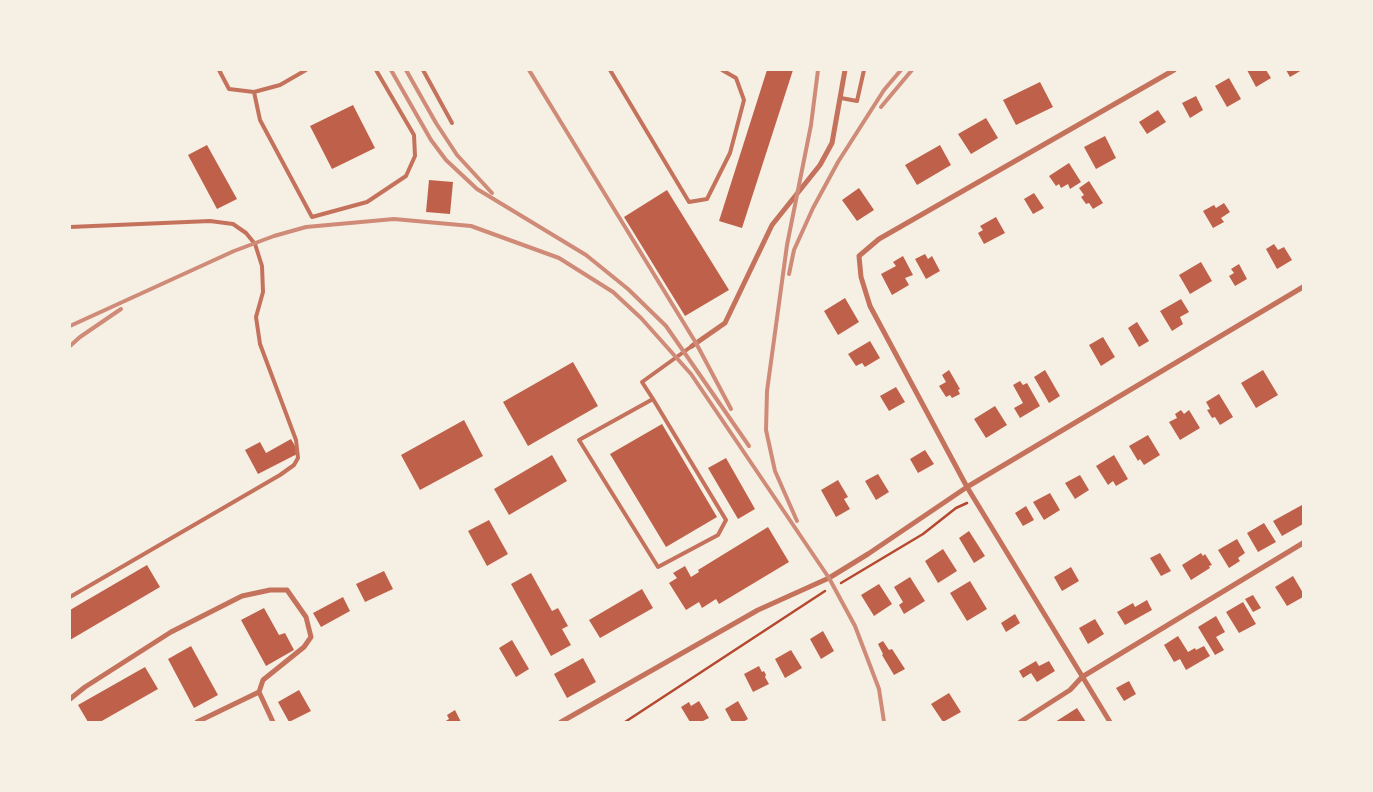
<!DOCTYPE html>
<style>
body{margin:0}
#map{position:relative;width:1373px;height:792px;overflow:hidden;background:#f6efe4;font-family:Merriweather,serif}
canvas{display:block}
.frame{position:absolute;inset:0;border:71px solid #f6efe4;pointer-events:none}
</style>
<div id="map">
<canvas width="1373" height="792"></canvas>
<div class="frame"></div>
</div>
<script>
const c = document.querySelector('canvas').getContext('2d');
c.lineJoin = 'round';
function paint(path, color) {
  c.fillStyle = color;
  c.fill(path, 'evenodd');
}
function shape(rows) {
  const path = new Path2D();
  for (const r of rows) {
    path.moveTo(r[0], r[1]);
    for (let i = 2; i < r.length; i += 2) path.lineTo(r[i], r[i + 1]);
  }
  return path;
}
function stroke(path, color, width, dash) {
  c.strokeStyle = color;
  c.lineWidth = width;
  c.lineCap = dash ? 'butt' : 'round';
  c.setLineDash(dash || []);
  c.stroke(path);
}
const building = shape([
 [767,70,793,70,742,228,719,221],
 [1247,70,1266,70,1271,78,1256,87],
 [1286,70,1302,70,1290,77],
 [1229,78,1241,99,1227,107,1215,86],
 [1040,82,1053,107,1016,125,1003,100],
 [1196,96,1203,110,1190,118,1182,103],
 [353,105,375,148,332,169,310,126],
 [1158,110,1166,122,1147,134,1139,122],
 [986,118,998,138,971,154,958,134],
 [1105,136,1116,158,1096,169,1084,147],
 [207,145,237,199,217,209,188,155],
 [940,145,951,165,917,185,905,165],
 [1069,163,1081,182,1070,189,1068,184,1061,188,1059,184,1056,186,1049,176],
 [429,180,453,182,450,214,426,212],
 [1089,181,1103,203,1093,209,1089,203,1086,204,1081,197,1084,195,1079,188],
 [859,188,874,210,857,221,842,200],
 [667,190,729,290,685,316,624,217],
 [1034,193,1044,208,1033,214,1024,199],
 [1224,203,1230,212,1221,218,1224,222,1213,228,1203,211,1214,205,1216,208],
 [996,217,1005,233,984,244,978,233,983,230,980,226],
 [1274,244,1278,250,1284,247,1292,260,1277,269,1266,249],
 [925,254,928,259,932,256,940,271,926,279,915,259],
 [903,256,913,275,905,278,909,285,892,295,881,274,896,266,893,262],
 [1201,262,1212,281,1190,294,1179,275],
 [1239,264,1247,279,1235,286,1229,276,1234,273,1231,269],
 [845,298,859,322,838,335,824,311],
 [1181,299,1189,312,1180,317,1183,324,1172,331,1160,311],
 [1137,322,1149,341,1139,347,1128,328],
 [1103,337,1115,357,1101,366,1089,345],
 [870,341,880,358,865,367,862,363,856,366,848,354],
 [573,362,598,406,528,446,503,402],
 [949,370,960,389,958,390,960,394,952,398,950,395,946,397,939,386,946,382,942,375],
 [1045,370,1060,396,1049,403,1034,377],
 [1263,370,1278,395,1256,408,1241,383],
 [1020,381,1023,385,1027,383,1040,406,1020,418,1014,408,1023,403,1013,385],
 [896,387,905,402,889,411,880,396],
 [1219,394,1233,417,1220,425,1215,417,1212,418,1207,410,1210,409,1206,402],
 [995,406,1007,425,986,438,974,419],
 [1181,410,1184,414,1189,410,1200,428,1180,440,1169,422,1177,418,1175,414],
 [464,420,483,456,420,490,401,455],
 [662,424,717,517,666,547,610,454],
 [1148,435,1160,455,1144,465,1140,459,1138,461,1129,446],
 [291,439,299,453,258,474,245,450,260,442,266,453],
 [925,450,934,464,918,473,910,459],
 [552,455,567,481,509,515,494,489],
 [1114,455,1128,479,1116,486,1113,481,1108,485,1096,466],
 [726,458,755,509,738,519,708,468],
 [878,474,889,492,876,500,865,481],
 [1080,475,1089,490,1075,499,1065,483],
 [838,480,848,497,844,499,850,509,836,517,821,490],
 [1050,493,1060,510,1044,520,1033,502],
 [1302,505,1303,524,1282,536,1273,521],
 [1026,506,1034,520,1023,526,1015,513],
 [489,520,508,554,487,566,468,531],
 [1264,523,1276,542,1258,552,1247,533],
 [768,527,789,562,719,604,716,599,702,608,699,602,686,610,669,583,677,578,673,573,685,566,691,577,699,572,698,570],
 [969,531,985,556,974,563,959,538],
 [1237,539,1245,553,1238,558,1240,561,1229,568,1218,550],
 [943,549,957,571,938,583,925,561],
 [1160,553,1171,571,1161,576,1150,558],
 [1201,553,1203,556,1205,554,1212,565,1209,566,1210,568,1191,580,1182,565],
 [147,565,160,587,70,640,70,610],
 [1071,567,1079,581,1062,591,1054,577],
 [384,571,393,589,365,602,356,584],
 [531,573,552,611,558,608,568,626,562,629,571,645,551,656,511,584],
 [1293,576,1303,593,1303,597,1287,606,1275,587],
 [910,577,925,601,904,614,899,605,903,602,894,587],
 [970,581,987,609,967,621,950,593],
 [879,584,892,604,874,616,861,595],
 [642,589,653,608,600,638,589,620],
 [1253,595,1261,608,1253,612,1245,599],
 [343,597,350,611,321,627,313,613],
 [1147,600,1152,610,1125,625,1117,612,1133,603,1135,607],
 [1243,602,1256,624,1239,633,1226,612],
 [264,608,279,635,285,633,294,650,266,666,241,620],
 [1015,614,1020,623,1006,632,1001,623],
 [1216,616,1225,632,1216,637,1224,650,1215,655,1198,627],
 [1095,619,1104,634,1088,644,1079,628],
 [823,631,834,651,821,659,810,639],
 [1178,636,1188,652,1195,648,1196,650,1204,646,1210,656,1186,670,1180,659,1174,662,1164,645],
 [512,640,529,669,516,677,499,648],
 [883,641,889,650,892,649,905,669,894,675,882,655,883,654,878,644],
 [191,646,218,695,194,708,168,659],
 [791,650,802,668,785,678,775,659],
 [583,658,596,682,567,698,554,674],
 [1036,661,1039,666,1049,661,1055,671,1037,682,1031,673,1023,678,1019,671],
 [759,666,762,672,764,671,766,675,765,677,769,684,753,692,744,674],
 [145,667,158,689,100,722,88,722,78,705],
 [1129,681,1136,694,1124,701,1116,688],
 [299,690,311,711,289,722,278,702],
 [949,693,961,712,943,722,931,704],
 [699,701,709,718,701,722,690,722,681,707,689,702,691,706],
 [738,701,748,719,743,722,732,722,725,709],
 [1077,708,1086,722,1055,722],
 [455,710,461,722,444,722,449,719,447,715]
]);
const path = shape([
 [841,583,923,534,956,508,967,503],
 [625,722,825,591]
]);
const service = shape([
 [219,70,229,89,254,92,280,85,306,70],
 [423,70,452,123],
 [610,70,689,202,707,199,730,153,744,100,736,78,722,70],
 [254,92,260,120,312,217,367,202,406,176,415,156,414,135,376,70],
 [841,98,857,101,864,70],
 [70,227,210,221,233,224,246,233,255,244,262,266,263,292,256,317,260,344,296,440,298,458,294,465,280,475,70,597],
 [653,399,579,440,658,567,718,535,726,520,653,399,642,382,692,346]
]);
const minor = shape([
 [692,346,725,323,772,225,820,165,832,143,845,70],
 [70,699,85,687,171,632,242,596,270,590,287,590,306,617,311,637,304,647,263,680,259,692],
 [197,722,259,692,273,722],
 [561,722,758,610,829,578,868,554,967,487,1303,287],
 [1020,722,1070,690,1082,677,1303,543],
 [1110,722,967,487,870,306,861,277,859,256,879,239,1174,70]
]);
const rail = shape([
 [391,70,431,140,446,160,477,189,586,255,628,289,666,326,749,446],
 [406,70,436,123,457,155,492,193],
 [529,70,696,343,731,409],
 [881,107,912,70],
 [789,274,794,250,813,208,838,162,884,90,901,70],
 [70,326,234,251,274,236,306,227,394,219,471,226,559,258,613,292,641,318,691,374,829,578,855,626,879,689,884,722],
 [70,346,80,337,121,309],
 [797,521,775,471,766,430,767,391,787,245,811,125,818,70]
]);
paint(building, '#bf614a');
stroke(path, '#b5482f', 2.5);
stroke(service, '#c5725c', 4);
stroke(minor, '#c5725c', 5);
stroke(rail, '#cf8b77', 4);
</script>
